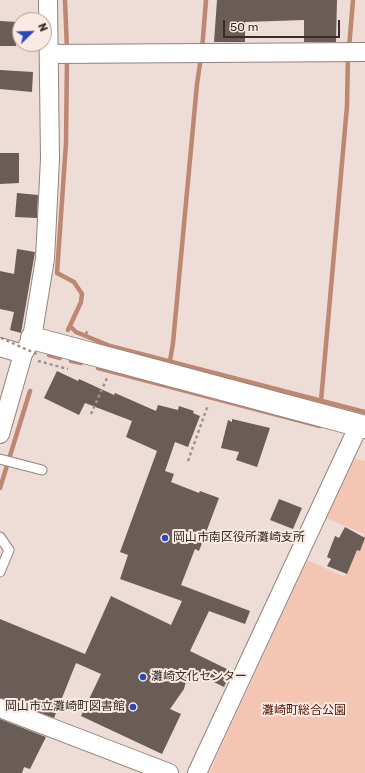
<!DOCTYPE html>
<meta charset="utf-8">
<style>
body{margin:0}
#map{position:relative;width:365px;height:773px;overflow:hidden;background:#eedcd6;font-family:Rubik,sans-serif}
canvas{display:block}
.north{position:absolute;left:12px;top:12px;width:40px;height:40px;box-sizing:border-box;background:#fbe9e3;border:1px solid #ab9e99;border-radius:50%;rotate:67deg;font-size:11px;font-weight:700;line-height:16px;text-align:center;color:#342d2b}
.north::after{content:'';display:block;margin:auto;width:14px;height:18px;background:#2d48b9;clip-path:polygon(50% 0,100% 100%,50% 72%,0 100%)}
.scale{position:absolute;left:223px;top:20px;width:117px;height:18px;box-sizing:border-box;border:2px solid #342d2b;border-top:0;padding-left:5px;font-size:12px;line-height:14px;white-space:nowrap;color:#342d2b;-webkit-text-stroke:3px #fbe9e3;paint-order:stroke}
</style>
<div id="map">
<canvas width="365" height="773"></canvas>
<div class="north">N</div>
<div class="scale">50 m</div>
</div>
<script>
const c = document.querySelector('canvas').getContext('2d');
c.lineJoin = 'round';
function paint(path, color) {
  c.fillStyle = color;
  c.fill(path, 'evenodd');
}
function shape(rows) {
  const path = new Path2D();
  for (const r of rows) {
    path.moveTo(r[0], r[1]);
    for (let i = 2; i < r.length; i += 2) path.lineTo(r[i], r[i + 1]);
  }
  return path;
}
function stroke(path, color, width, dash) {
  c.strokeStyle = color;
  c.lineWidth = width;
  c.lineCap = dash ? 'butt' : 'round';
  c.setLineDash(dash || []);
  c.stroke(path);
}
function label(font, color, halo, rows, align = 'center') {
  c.font = font + ' Rubik,"Noto Sans JP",sans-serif';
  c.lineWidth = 4;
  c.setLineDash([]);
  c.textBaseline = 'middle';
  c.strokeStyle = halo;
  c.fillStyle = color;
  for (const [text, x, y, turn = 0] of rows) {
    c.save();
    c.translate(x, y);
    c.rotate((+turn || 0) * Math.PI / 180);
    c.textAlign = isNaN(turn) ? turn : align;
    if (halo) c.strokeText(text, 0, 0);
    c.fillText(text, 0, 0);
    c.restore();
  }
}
const green = shape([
 [352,458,365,461,365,773,209,773,307,560,345,577,364,534,326,518]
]);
const stream = shape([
 [65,0,67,50],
 [349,48,353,0],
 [202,50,206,0],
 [67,58,66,143,57,273,74,282,82,294,81,302,68,330],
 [70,326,76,332,110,346,365,412],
 [49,355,60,358],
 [71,361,81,363],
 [170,361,173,343,197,84,201,57],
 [98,368,320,426],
 [321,401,347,106,348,55],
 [0,488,30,391]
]);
const building = shape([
 [217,0,337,0,336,42,304,42,304,20,245,22,245,42,214,42],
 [0,21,17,22,16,46,0,46],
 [0,70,33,72,32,92,0,89],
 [0,153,19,153,19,183,0,184],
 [17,193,38,195,37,218,15,217],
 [17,249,35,252,21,333,10,330,14,312,0,309,0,271,14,274],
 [57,371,78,381,79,379,114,395,115,393,156,411,158,405,178,410,179,406,194,411,193,413,200,416,188,447,175,442,165,471,174,474,171,482,199,493,200,491,219,498,199,551,195,549,181,585,250,611,245,624,209,611,190,651,231,671,224,687,189,670,184,689,170,709,181,714,162,754,81,716,101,674,76,663,54,718,0,698,0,619,85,654,111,596,171,625,182,601,120,579,128,555,120,552,157,451,126,437,132,421,85,403,79,415,44,398],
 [232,419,270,428,257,467,236,460,239,452,221,448,228,420,232,422],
 [279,499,302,508,293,529,270,520],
 [345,527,365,538,360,551,357,550,347,574,327,566,331,559,327,557,335,536,339,538],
 [0,719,46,737,30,769,24,767,22,773,0,773]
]);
const path = shape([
 [86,334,88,329],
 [38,361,68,369],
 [91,414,107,378],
 [188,461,208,405]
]);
const service = shape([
 [0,459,42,470],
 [0,537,9,550,0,572]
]);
const minor = shape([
 [50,54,365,52],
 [0,347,23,354],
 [0,434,23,354,32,338,45,259,50,159,48,0],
 [0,708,169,773],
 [197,773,359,425]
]);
const tertiary = shape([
 [32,338,365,427]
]);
const pathBridge = shape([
 [1,338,39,355]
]);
const markers = [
 [165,538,4,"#2d48b9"],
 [143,677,4,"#2d48b9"],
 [133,707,4,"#2d48b9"]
];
const poiNames = [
 ["岡山市南区役所灘崎支所",173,538],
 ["灘崎文化センター",151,677],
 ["岡山市立灘崎町図書館",125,707,"right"]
];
const parkNames = [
 ["灘崎町総合公園",304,711]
];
paint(green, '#f5c5b3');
stroke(stream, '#be8772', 4.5);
paint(building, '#6a5c56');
stroke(service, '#92837d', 11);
stroke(minor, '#92837d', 20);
stroke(tertiary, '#92837d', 24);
stroke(path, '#9f928d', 2.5, [3, 3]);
stroke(service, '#fff', 9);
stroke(minor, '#fff', 18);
stroke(tertiary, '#fff', 22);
stroke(pathBridge, '#9f928d', 2.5, [3, 3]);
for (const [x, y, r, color] of markers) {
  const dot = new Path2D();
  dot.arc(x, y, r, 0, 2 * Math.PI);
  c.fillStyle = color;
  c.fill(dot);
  stroke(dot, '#fbe9e3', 1.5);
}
label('12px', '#342d2b', '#fbe9e3', poiNames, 'left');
label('12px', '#501700', '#fbe9e3', parkNames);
</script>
